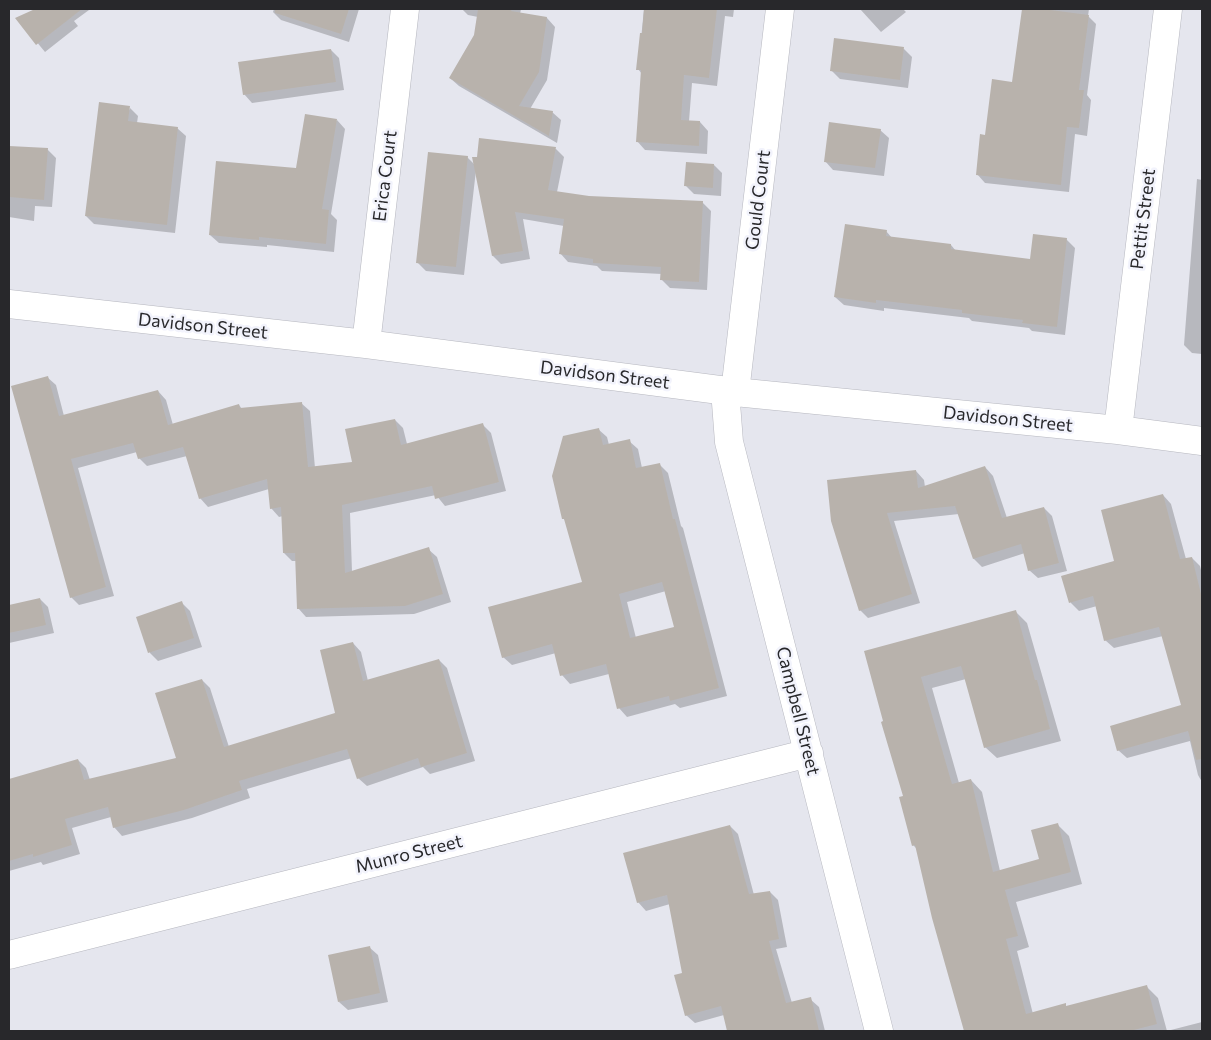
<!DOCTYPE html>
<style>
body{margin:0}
#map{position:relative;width:1211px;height:1040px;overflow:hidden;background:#e5e6ee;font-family:Commissioner,sans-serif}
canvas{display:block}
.frame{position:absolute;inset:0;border:10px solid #28282b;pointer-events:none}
</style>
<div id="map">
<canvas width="1211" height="1040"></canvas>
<div class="frame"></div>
</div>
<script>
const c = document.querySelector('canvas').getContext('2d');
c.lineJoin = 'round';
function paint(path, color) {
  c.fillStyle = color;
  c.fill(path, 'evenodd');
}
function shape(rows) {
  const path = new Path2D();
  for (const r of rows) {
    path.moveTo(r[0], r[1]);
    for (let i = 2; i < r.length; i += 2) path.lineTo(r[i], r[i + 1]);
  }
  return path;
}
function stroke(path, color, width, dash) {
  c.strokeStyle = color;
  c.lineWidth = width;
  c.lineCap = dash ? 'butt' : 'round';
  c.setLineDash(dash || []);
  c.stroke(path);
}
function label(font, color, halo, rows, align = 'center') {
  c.font = font + ' Commissioner,sans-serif';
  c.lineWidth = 5;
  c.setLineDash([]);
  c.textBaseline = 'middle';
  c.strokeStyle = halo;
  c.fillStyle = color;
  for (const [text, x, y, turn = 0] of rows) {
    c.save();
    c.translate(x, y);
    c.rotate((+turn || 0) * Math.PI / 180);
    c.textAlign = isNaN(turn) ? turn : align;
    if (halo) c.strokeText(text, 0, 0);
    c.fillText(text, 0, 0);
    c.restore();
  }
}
const shadow = shape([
 [38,9,87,9,89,10,74,21,78,26,45,52,17,18],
 [274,9,359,9,349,42,281,20,273,12],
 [462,9,521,9,520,14,547,18,555,27,547,80,530,109,552,112,561,120,557,143,459,86,450,78,475,35,478,17,468,15],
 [644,9,734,9,733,17,725,16,717,86,692,83,689,121,700,122,708,131,707,154,645,150,637,141,642,74,638,69],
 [860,9,903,9,906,12,881,32],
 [1024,9,1089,9,1088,16,1096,24,1087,95,1091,100,1087,136,1075,134,1069,192,985,183,977,174,986,136,1013,83],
 [904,49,912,57,908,88,840,79,831,70],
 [331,50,339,58,344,90,252,103,244,94],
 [130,108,138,116,137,123,177,128,186,136,175,233,94,224,86,216],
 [337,120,345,129,331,214,337,220,334,252,267,245,267,247,219,243,210,235,297,170],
 [880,130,889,138,884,176,833,170,825,161],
 [480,139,556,149,564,157,557,192,588,197,702,202,711,211,707,290,670,288,662,280,662,274,602,271,597,266,568,262,560,253,564,226,523,219,530,259,501,264,493,256,476,170,464,275,426,271,417,262,467,157,475,165,478,159],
 [9,147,47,149,56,158,52,207,35,206,34,221,9,217],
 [714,165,722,173,721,196,694,194,686,186],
 [1197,179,1202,180,1202,354,1192,353,1184,345],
 [886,231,892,238,951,245,956,251,1031,260,1066,239,1075,248,1065,335,1032,331,1029,328,972,321,969,318,884,308,884,311,844,305,835,297],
 [47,377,56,385,64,416,158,391,166,400,173,425,239,405,242,409,301,403,310,411,315,468,353,463,395,420,403,428,407,444,483,425,491,433,506,491,445,506,436,495,350,513,352,572,428,549,437,557,451,602,414,614,306,617,298,608,297,561,292,561,284,553,283,516,279,517,271,508,269,489,208,507,200,498,187,456,147,466,139,458,137,452,78,468,114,596,79,605,71,597],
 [598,429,607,437,609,445,629,441,638,449,642,468,660,465,668,473,681,526,683,528,727,696,680,708,675,704,627,717,619,708,609,674,570,684,562,675,556,653,512,665,503,657,583,583,566,521,563,518],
 [666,591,675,628,636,638,627,602],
 [985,467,993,476,1007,518,1044,508,1052,516,1067,571,1038,578,1029,570,1025,553,982,567,974,559,959,514,894,521,920,603,868,618,860,610,832,520,916,471,924,480,925,487],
 [1163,495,1171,504,1186,559,1192,558,1200,566,1202,574,1202,782,1198,775,1190,741,1127,758,1118,750,1182,706,1163,636,1114,648,1105,640,1097,606,1079,611,1071,603,1063,576,1116,561],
 [40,599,48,607,54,633,9,643,9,606],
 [182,603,190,611,202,647,158,661,150,653,138,618],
 [1015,611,1027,623,1061,741,997,758,985,747,966,679,932,688,959,783,971,780,982,792,1000,871,1040,860,1058,825,1069,836,1082,884,1016,902,1029,947,1017,951,1033,1014,1065,1005,1067,1007,1147,987,1158,998,1167,1031,1202,1022,1202,1031,966,1031,934,917,917,849,913,845,905,797,865,652],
 [353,643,361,652,368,681,439,660,447,668,475,761,430,774,423,767,367,786,358,778,352,758,247,789,250,798,192,818,122,836,114,827,111,817,72,828,80,854,43,865,41,862,9,871,9,796,16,794,78,760,86,768,90,780,177,759,202,680,210,688,229,747,336,714],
 [730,826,738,834,754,895,770,892,778,900,787,947,776,949,792,1003,810,999,819,1007,825,1031,728,1031,724,1015,695,1023,686,1015,683,974,670,904,646,911,638,902],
 [369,947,378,955,388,1002,348,1010,339,1002]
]);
const building = shape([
 [35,9,82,9,36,45,15,18],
 [275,9,349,9,341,34,275,13],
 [478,9,512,9,511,11,547,17,539,72,519,106,553,111,549,136,449,78,474,35],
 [644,9,717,9,709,78,684,75,681,120,700,121,699,146,636,142,641,70,636,70,640,33,642,33],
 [1022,9,1043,9,1089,15,1079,90,1084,90,1079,128,1067,127,1061,185,976,175,980,134,985,135,992,79,1012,82],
 [834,38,904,47,900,80,830,71],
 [331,49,336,82,243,95,238,62],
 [99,102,130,106,128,121,178,127,167,225,85,216],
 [305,114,337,119,322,209,329,210,326,244,259,237,259,240,209,235,216,161,296,168],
 [829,122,881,129,875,168,824,162],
 [479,138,556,147,548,190,589,196,703,201,699,282,660,280,661,267,593,263,593,259,559,254,564,219,515,212,523,251,492,256,472,157,477,157],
 [9,146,48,148,44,200,9,197],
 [428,152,468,156,456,267,416,263],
 [686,162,714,164,713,188,684,186],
 [845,224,887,230,886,236,951,244,951,249,1030,259,1033,234,1067,238,1057,327,1022,323,1023,320,962,313,962,310,876,300,876,303,834,297],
 [48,376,59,416,158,390,168,425,239,404,240,408,302,402,308,467,352,462,345,429,395,419,401,445,483,423,499,482,435,499,432,486,342,505,345,573,429,547,443,594,405,606,297,609,295,553,283,553,281,507,270,509,267,479,199,499,183,447,138,459,133,443,71,459,106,587,70,598,11,386],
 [599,428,603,445,630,439,636,468,660,463,673,519,675,519,719,688,670,701,669,696,617,709,606,664,560,676,552,644,502,658,488,607,582,582,564,519,562,519,552,476,563,436],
 [662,582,674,627,630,638,619,594],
 [985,466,1002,518,1044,507,1059,563,1028,571,1021,544,973,559,955,506,887,513,912,594,859,611,831,521,827,480,916,470,918,488],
 [1163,494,1180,559,1192,557,1202,598,1202,759,1196,760,1188,731,1117,751,1110,726,1181,705,1159,627,1104,641,1093,596,1069,603,1061,576,1114,561,1101,510],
 [40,598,46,625,9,633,9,605],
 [182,601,194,638,148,653,136,617],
 [1016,610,1035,680,1037,680,1050,729,984,748,961,666,921,677,952,784,971,779,993,872,1039,859,1031,830,1058,823,1071,872,1005,890,1018,936,1006,939,1026,1014,1066,1003,1066,1006,1147,985,1157,1024,1130,1031,964,1031,932,918,915,845,912,846,899,797,903,796,881,722,883,721,864,651],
 [353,642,363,681,439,659,467,753,421,767,418,758,357,779,347,749,239,781,242,790,184,810,113,828,108,807,65,819,72,845,33,857,33,854,9,861,9,779,78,759,84,780,176,758,155,693,202,679,224,747,335,713,320,650],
 [730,825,749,894,770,891,779,939,769,941,786,1003,811,997,819,1031,727,1031,721,1006,685,1016,674,975,682,973,667,895,637,903,623,853],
 [370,946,380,993,338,1002,328,955]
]);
const street = shape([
 [9,304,366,344,735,392,1118,430,1202,441],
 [366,344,405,9],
 [725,390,729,442,879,1031],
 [735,392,780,9],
 [1118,430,1168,9],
 [9,955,809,753]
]);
const streetNames = [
 ["Erica Court",385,176,-83],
 ["Gould Court",758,200,-83],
 ["Pettit Street",1143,219,-83],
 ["Davidson Street",203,326,6],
 ["Davidson Street",605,375,7],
 ["Davidson Street",1008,419,6],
 ["Campbell Street",798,711,76],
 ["Munro Street",409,854,-14]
];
paint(shadow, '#0003');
paint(building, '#b8b2ac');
stroke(street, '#b6b7bf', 29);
stroke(street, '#fff', 28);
label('18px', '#28282b', '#f2f3fc', streetNames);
</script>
